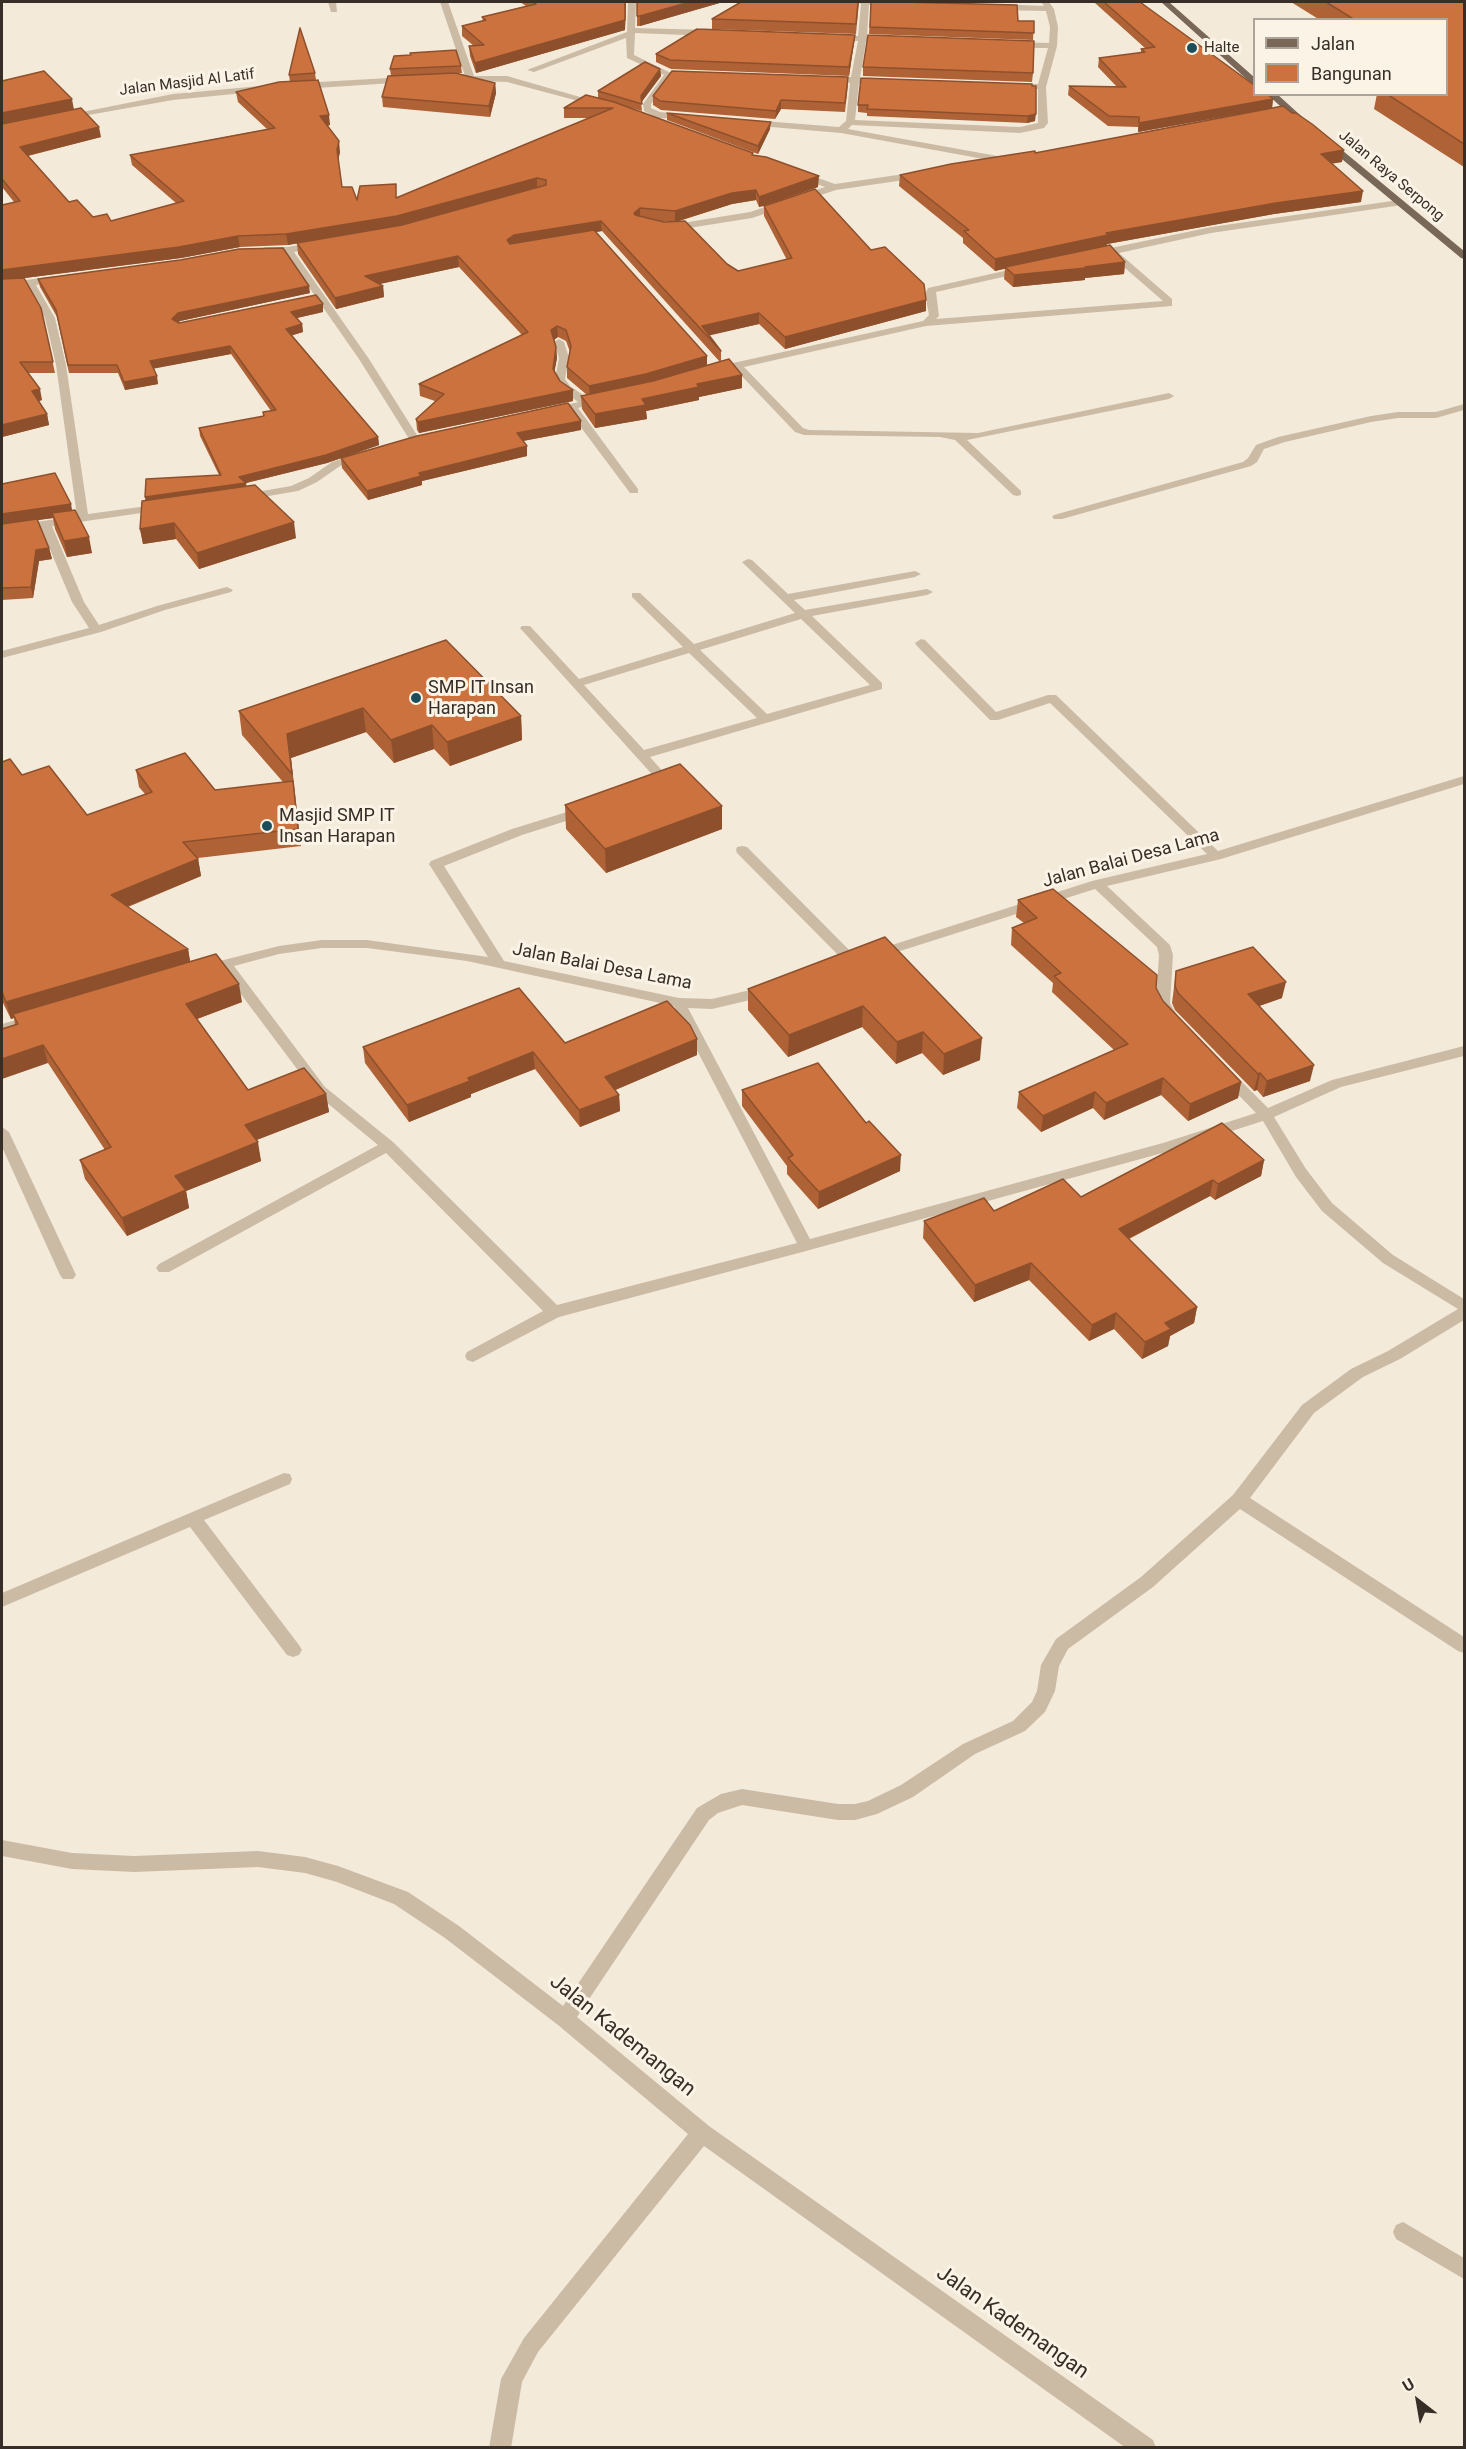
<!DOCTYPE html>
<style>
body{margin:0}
#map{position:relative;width:1466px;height:2449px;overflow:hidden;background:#f3eada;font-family:Roboto,sans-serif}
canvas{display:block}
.frame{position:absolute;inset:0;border:3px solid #362e27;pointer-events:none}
.legend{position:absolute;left:1253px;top:18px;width:195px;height:78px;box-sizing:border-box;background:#faf3e6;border:2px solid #aca49a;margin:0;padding:8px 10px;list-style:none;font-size:18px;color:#362e27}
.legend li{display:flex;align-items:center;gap:12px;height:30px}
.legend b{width:30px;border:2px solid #aca49a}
.north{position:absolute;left:1388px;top:2371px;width:60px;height:60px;-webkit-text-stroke:4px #faf3e6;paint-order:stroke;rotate:329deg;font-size:16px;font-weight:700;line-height:24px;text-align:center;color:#362e27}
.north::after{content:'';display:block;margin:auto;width:21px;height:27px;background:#362e27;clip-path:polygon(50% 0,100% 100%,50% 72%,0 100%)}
</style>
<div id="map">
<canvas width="1466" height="2449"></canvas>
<div class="frame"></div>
<ul class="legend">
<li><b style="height:8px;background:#796757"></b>Jalan</li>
<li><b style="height:16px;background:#cb723f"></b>Bangunan</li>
</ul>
<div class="north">U</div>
</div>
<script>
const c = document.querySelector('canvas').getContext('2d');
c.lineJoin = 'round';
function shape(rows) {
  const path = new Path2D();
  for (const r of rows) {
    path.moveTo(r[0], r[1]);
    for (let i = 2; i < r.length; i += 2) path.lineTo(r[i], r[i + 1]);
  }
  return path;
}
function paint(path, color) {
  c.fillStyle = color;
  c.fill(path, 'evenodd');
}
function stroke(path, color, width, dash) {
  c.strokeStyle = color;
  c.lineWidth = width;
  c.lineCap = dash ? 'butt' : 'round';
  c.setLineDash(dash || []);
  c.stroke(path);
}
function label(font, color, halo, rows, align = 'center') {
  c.font = font + ' Roboto,sans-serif';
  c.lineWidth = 6;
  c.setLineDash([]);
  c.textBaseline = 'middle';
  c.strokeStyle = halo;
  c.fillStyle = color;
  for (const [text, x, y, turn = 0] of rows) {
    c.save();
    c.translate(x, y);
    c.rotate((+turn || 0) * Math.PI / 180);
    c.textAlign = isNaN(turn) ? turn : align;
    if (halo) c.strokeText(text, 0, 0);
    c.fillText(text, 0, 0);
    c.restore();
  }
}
const minor = shape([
 [328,2,336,2,337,12,331,12,328,2],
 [440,2,448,2,474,76,507,76,601,103,597,106,507,82,448,80,447,78,451,75,465,76,440,2],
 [628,2,636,2,635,28,711,30,715,33,711,36,635,33,634,55,673,74,651,104,651,108,660,112,689,115,689,119,658,118,644,111,643,104,664,75,627,58,626,38,534,72,527,70,627,32,628,2],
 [857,2,895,2,891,5,869,5,867,36,888,37,892,40,888,43,866,41,860,78,881,78,885,81,881,84,859,83,855,120,1020,127,1038,123,1038,89,1013,89,1009,86,1013,83,1038,84,1048,48,1014,48,1010,45,1014,42,1049,43,1050,27,1046,11,999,10,995,7,999,4,1044,6,1041,2,1049,2,1054,9,1058,27,1057,46,1046,87,1048,123,1044,128,1020,133,852,125,848,129,1014,159,1016,161,1011,164,841,133,748,125,746,123,751,120,839,127,846,121,850,83,827,82,823,79,827,76,851,77,858,41,834,40,830,37,834,34,858,36,861,4,857,2],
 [406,77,410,80,409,82,301,89,297,86,301,83,406,77],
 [271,85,274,86,274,90,173,100,66,119,62,116,173,94,271,85],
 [801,172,835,184,918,172,923,175,918,178,836,190,752,218,670,231,665,228,670,225,750,212,825,187,798,177,796,175,801,172],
 [1399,200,1402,201,1402,205,1211,233,1119,253,1172,299,1172,306,926,326,744,367,803,428,809,430,978,433,1169,393,1174,396,1169,399,967,440,1021,491,1021,495,1017,496,1013,495,955,440,940,437,804,435,795,432,735,369,715,373,710,370,715,367,923,321,929,315,925,294,928,288,1022,267,1025,268,1025,272,936,292,939,316,936,319,1163,301,1110,255,1096,258,1091,255,1111,248,1211,227,1399,200],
 [315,242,320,245,318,247,294,252,369,359,420,440,419,442,411,442,359,359,285,253,265,253,260,250,265,247,288,247,315,242],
 [57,276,62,279,60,281,36,285,55,318,66,365,88,514,162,504,168,507,162,510,52,526,84,602,99,625,157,606,223,588,227,587,233,590,231,592,165,610,101,632,2,658,2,651,89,628,72,602,41,528,2,533,2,527,77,516,56,365,45,318,27,286,2,289,2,283,57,276],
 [559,339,564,342,569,358,565,379,570,386,589,399,601,397,606,400,578,408,638,489,638,493,630,493,568,410,552,413,547,410,578,402,562,390,555,379,559,358,554,342,559,339],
 [1464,404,1464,410,1436,418,1398,418,1371,422,1285,442,1264,449,1257,462,1251,466,1062,519,1054,519,1052,517,1054,515,1243,462,1248,458,1256,445,1278,437,1371,416,1398,412,1436,412,1464,404],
 [359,453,363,454,363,458,340,466,317,482,298,491,245,500,239,497,245,494,291,486,309,478,332,462,359,453],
 [748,559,752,560,788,594,915,571,921,574,915,577,794,600,805,610,927,589,933,592,927,595,812,616,882,683,882,689,650,757,673,783,667,787,658,787,656,784,658,781,520,628,522,626,530,626,579,679,683,647,632,597,632,593,640,593,694,644,795,613,744,564,742,562,748,559],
 [801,619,870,685,767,714,700,650,801,619],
 [689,653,757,718,644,750,584,685,689,653],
 [921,639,925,640,996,712,1048,695,1056,695,1218,851,1464,776,1464,784,1221,859,1107,886,1170,945,1173,955,1170,1003,1178,1017,1176,1020,1166,1020,1156,1003,1159,955,1157,947,1095,889,875,959,870,958,868,955,870,952,1092,881,1207,854,1050,703,998,720,990,720,917,646,915,643,921,639],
 [583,807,588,808,589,811,588,814,522,835,444,866,504,961,679,998,712,999,767,986,772,988,774,991,767,996,712,1009,688,1008,810,1239,1163,1143,1256,1113,1222,1078,1220,1075,1222,1072,1232,1072,1268,1108,1332,1080,1464,1046,1464,1056,1341,1087,1274,1117,1306,1169,1332,1203,1393,1255,1464,1299,1464,1320,1400,1359,1363,1377,1314,1413,1250,1498,1464,1637,1464,1653,1458,1651,1240,1509,1153,1587,1068,1649,1059,1666,1055,1691,1045,1712,1025,1731,975,1754,913,1797,877,1814,855,1820,838,1820,742,1805,718,1813,709,1820,577,2017,709,2126,1153,2440,1156,2448,1126,2448,704,2146,538,2352,522,2382,511,2448,489,2448,501,2379,524,2338,688,2134,558,2025,445,1938,394,1904,337,1882,305,1873,258,1867,134,1872,72,1869,2,1856,2,1840,72,1853,134,1856,258,1851,305,1857,338,1866,408,1892,459,1926,563,2006,697,1808,721,1794,742,1789,838,1804,855,1804,868,1801,901,1785,963,1744,1013,1721,1032,1702,1037,1691,1041,1665,1056,1639,1141,1577,1233,1495,1302,1405,1351,1369,1388,1351,1458,1309,1383,1263,1322,1211,1296,1177,1263,1121,1166,1152,806,1251,559,1317,473,1362,467,1360,465,1356,467,1352,543,1311,386,1153,169,1272,159,1272,156,1268,159,1264,378,1145,315,1093,222,969,205,973,198,969,200,966,279,946,322,940,367,940,488,957,429,864,431,861,512,829,583,807],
 [322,948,367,948,467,961,674,1006,797,1243,557,1305,393,1142,325,1087,234,966,279,954,322,948],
 [742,846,747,847,859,960,861,963,859,966,849,966,737,853,736,850,737,847,742,846],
 [27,1017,32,1019,34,1022,32,1025,2,1034,2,1024,27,1017],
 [2,1127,9,1132,76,1275,73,1279,63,1279,60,1275,2,1147,2,1127],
 [284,1473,290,1474,292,1479,290,1484,204,1520,299,1645,302,1650,299,1655,293,1657,287,1655,190,1527,2,1607,2,1593,284,1473],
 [1403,2222,1464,2258,1464,2279,1396,2239,1393,2232,1396,2225,1403,2222]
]);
const major = shape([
 [1161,2,1169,2,1254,77,1254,84,1251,83,1161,2],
 [1267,94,1277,94,1310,124,1310,128,1304,128,1267,94],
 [1325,141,1331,141,1464,251,1464,259,1461,258,1325,145,1325,141]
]);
const wall = shape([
 [520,2,626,2,625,30,476,73,470,56,469,46,474,46,462,36,462,26,483,21,482,17,526,6],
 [637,2,723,2,640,26,637,26],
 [859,2,856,34,712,29,712,19],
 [871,2,1018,21,1034,21,1033,40,869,34],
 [939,2,1017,2,1017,3],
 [1095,2,1140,2,1273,99,1272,108,1342,162,1331,163,1361,202,1274,214,1107,244,1106,246,1125,262,1124,274,1085,278,1085,280,1013,287,1004,279,1005,268,995,271,963,243,963,238,899,186,900,175,1035,153,1244,113,1138,132,1138,127,1108,126,1068,95,1069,86,1117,87,1098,67,1099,58,1141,53,1141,49,1145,48,1095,3],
 [1291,2,1464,2,1464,167,1374,109,1377,94,1446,94,1446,20,1320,20],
 [855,35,854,43,849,76,671,69,656,62,656,54],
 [461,66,462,73,457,73,495,83,496,93,490,117,383,107,382,97,391,76,390,69],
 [863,67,1033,73,1032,82,863,76],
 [660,69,661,76,641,102,642,111,628,107,753,155,818,187,767,205,871,250,926,300,926,311,785,349,759,324,709,335,721,351,721,361,742,388,699,397,699,400,646,411,647,419,595,428,582,409,581,396,587,395,567,378,567,367,570,352,566,341,558,337,554,340,556,347,557,358,554,372,560,381,573,390,573,401,419,433,417,430,416,419,435,401,420,396,419,384,522,335,459,267,379,284,383,286,384,297,336,309,298,254,297,243,288,245,240,247,181,258,24,278,41,308,55,373,28,373,42,400,38,401,47,414,49,425,2,437,14,202,2,187,2,81,74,109,101,137,28,156,69,202,93,217,111,221,176,203,132,165,130,155,267,129,238,102,236,92,290,82,289,75,315,73,316,80,330,125,327,126,340,152,338,160,342,187,357,200,397,198,589,118,564,118,564,108,598,98,598,91],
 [756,200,759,207,764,206,764,216,787,260,738,271,727,264,676,222,732,204],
 [656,220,660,221,673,222,664,222],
 [602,231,720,362,707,365,596,232],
 [1032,84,1035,121,1027,123,867,116,867,113,858,112,858,105],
 [848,85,845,112,781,109,775,119,661,110,653,105,653,96],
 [667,113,770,129,758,154,667,120],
 [38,279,310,293,180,321,178,322,179,323,323,312,297,318,302,324,303,332,292,335,378,437,379,445,327,463,246,483,246,487,296,538,199,569,176,539,143,544,140,529,145,500,219,475,200,436,199,428,264,416,263,412,271,411,231,354,154,368,158,384,125,390,118,373,69,373,57,317,40,287],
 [581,430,523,441,527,456,422,481,422,485,368,500,342,468,341,458],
 [2,484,72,510,92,553,67,557,55,529,53,518,38,520,49,548,52,559,39,561,33,598,2,600],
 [446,640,521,716,522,740,450,766,434,749,394,763,366,732,291,758,301,846,198,858,201,876,128,907,188,949,190,962,242,1002,197,1019,248,1090,326,1094,329,1112,256,1140,261,1161,186,1191,189,1208,127,1236,85,1179,80,1160,105,1150,48,1063,15,1025,14,1018,11,1019,2,1001,2,762,87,815,145,794,139,787,136,770,215,790,283,782,242,735,239,711],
 [565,805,722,806,722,829,606,873,566,829],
 [1018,900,1156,988,1163,1001,1241,1082,1238,1098,1188,1121,1161,1095,1104,1120,1093,1108,1041,1132,1017,1108,1019,1092,1114,1050,1052,992,1053,983,1011,945,1012,928,1024,923,1016,917],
 [885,937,980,1060,943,1075,922,1053,896,1064,862,1027,788,1057,748,1010,748,989],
 [1176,971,1282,998,1259,1006,1310,1081,1263,1097,1257,1090,1254,1091,1175,1010,1172,1003],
 [697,1039,697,1055,615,1090,619,1095,620,1111,580,1127,535,1069,471,1094,471,1097,409,1122,365,1063,363,1047,565,1043],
 [742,1090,866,1123,900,1171,818,1209,787,1174,787,1166,742,1106],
 [1264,1160,1261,1176,1215,1200,1210,1196,1129,1239,1197,1307,1194,1323,1170,1336,1168,1346,1142,1359,1114,1329,1089,1341,1029,1280,974,1302,923,1238,924,1221,1081,1197]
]);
const shadedWall = shape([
 [625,2,626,2,625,30,476,73,475,63],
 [690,2,723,2,640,26,640,16],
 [855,35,854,43,849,76,849,67],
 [660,69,661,76,641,103,641,96],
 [495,83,496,93,490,117,489,106],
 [72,99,74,110,2,124,2,113],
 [1273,99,1272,108,1138,132,1139,123],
 [781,100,781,109,775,119,776,111],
 [1036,114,1035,121,1027,123,1028,116],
 [329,115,330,125,321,127,320,116],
 [771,122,770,129,758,154,758,146],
 [99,127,101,137,22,157,20,147],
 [339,141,340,152,338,161,337,150],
 [1344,150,1342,162,1319,166,1321,154],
 [819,176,818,187,759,207,759,197],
 [537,178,537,189,398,227,288,245,286,234],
 [756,190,756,200,732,204,675,222,675,211,732,193],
 [1363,191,1361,202,1274,214,1107,244,1106,247,995,271,995,259,1106,233,1276,203],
 [640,208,640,219,634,223,634,213],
 [601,221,602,231,515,246,508,251,507,240,514,235],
 [238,236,240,247,181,258,2,281,2,283,2,270],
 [458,256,459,267,366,287,365,276],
 [1125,262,1124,274,1085,278,1085,280,1013,287,1014,275],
 [309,286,310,293,180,321,173,327,172,319,178,313],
 [383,286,384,297,336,309,335,298],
 [926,300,926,311,785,349,785,337],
 [323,304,323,312,292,319,291,312],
 [759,313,759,324,707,336,702,326],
 [302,324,303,332,287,337,286,329],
 [557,326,558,337,552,341,551,330],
 [230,346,231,354,152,369,150,361],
 [556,347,557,358,553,380,553,369],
 [707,356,707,367,590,398,589,386],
 [742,375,742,388,699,397,699,400,646,411,647,419,595,428,595,414,642,399,697,384],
 [157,376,158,384,125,390,124,382],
 [40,389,42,400,34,403,32,391],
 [573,390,573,401,419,433,418,422],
 [47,414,49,425,2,437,2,425],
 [581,421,581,430,517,442,517,433],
 [378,437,379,445,327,463,246,483,247,491,146,505,145,497,239,477],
 [527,446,527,456,422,481,422,485,368,500,367,491,419,473],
 [71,504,73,515,52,513,53,518,2,525,2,514],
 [294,522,296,538,199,569,197,553],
 [174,523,176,539,143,544,140,529],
 [89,537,92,553,67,557,64,541],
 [49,548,52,559,39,561,33,598,31,587,36,550],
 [363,708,366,732,291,758,295,798,287,734],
 [521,716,522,740,450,766,447,742],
 [432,725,434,749,394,763,391,740],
 [722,806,722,829,606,873,605,849],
 [198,859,201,876,114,912,111,895],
 [188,949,191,966,13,1014,14,1018,11,1019,6,1002],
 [1286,982,1282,998,1245,1011,1248,994],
 [239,984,242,1002,189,1022,186,1004],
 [863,1006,862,1027,788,1057,789,1035],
 [923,1032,922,1053,896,1064,897,1042],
 [982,1038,980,1060,943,1075,944,1054],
 [697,1039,697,1055,606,1094,605,1077],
 [43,1045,48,1063,2,1079,2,1059],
 [533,1052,535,1069,471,1094,471,1097,409,1122,407,1105,468,1078],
 [1314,1065,1310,1081,1263,1097,1267,1081],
 [1260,1073,1257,1090,1254,1091,1258,1074],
 [1163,1078,1161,1095,1104,1120,1106,1103],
 [1241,1082,1238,1098,1188,1121,1190,1104],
 [1095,1092,1093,1108,1041,1132,1043,1116],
 [326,1094,329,1112,249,1143,245,1125],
 [619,1095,620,1111,580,1127,579,1110],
 [258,1142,261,1161,186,1191,189,1208,127,1236,122,1218,175,1176],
 [901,1155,900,1171,818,1209,819,1192],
 [1264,1160,1261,1176,1215,1200,1218,1184],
 [1213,1180,1210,1196,1116,1245,1119,1229],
 [1031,1263,1029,1280,974,1302,975,1285],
 [1197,1307,1194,1323,1170,1336,1168,1346,1142,1359,1145,1342,1165,1323],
 [1116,1313,1114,1329,1089,1341,1092,1325]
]);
const building = shape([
 [533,2,625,2,625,20,475,63,469,46,484,45,462,26,486,20,482,17,536,4,533,2],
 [637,2,690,2,640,16,637,16,637,2],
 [741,2,858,2,856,24,712,19,741,2],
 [871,2,902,2,1017,5,1018,21,1034,21,1034,33,870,27,871,2],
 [1104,2,1140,2,1254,85,1254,94,1267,94,1273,99,1139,123,1139,117,1109,116,1069,86,1126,87,1099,58,1145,52,1141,49,1155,47,1104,2],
 [1326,2,1464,2,1464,144,1387,94,1446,94,1446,20,1355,20,1326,2],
 [300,28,315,73,289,75,300,28],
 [697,29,855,35,849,67,670,60,656,54,697,29],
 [868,35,1034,41,1033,73,863,67,868,35],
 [456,50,461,66,390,69,394,56,411,55,410,53,456,50],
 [645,62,660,69,641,96,642,104,598,91,645,62],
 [44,71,72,99,2,113,2,81,44,71],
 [672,71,848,77,845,103,781,100,776,111,660,101,653,96,672,71],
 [455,73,495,83,489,106,382,97,388,76,455,73],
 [861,78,1032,84,1032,86,1036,86,1036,114,1028,116,867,109,868,105,858,105,861,78],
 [318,80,329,115,320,116,339,141,337,150,342,187,352,187,357,200,360,186,396,184,396,198,613,108,564,108,586,95,614,102,753,153,752,155,766,157,819,176,759,197,756,190,732,193,675,211,640,208,634,213,635,215,664,222,685,221,727,264,738,271,792,258,764,206,815,189,871,250,885,247,924,284,926,300,785,337,759,313,702,326,721,351,601,221,514,235,507,240,510,244,594,230,707,356,646,374,589,386,567,367,571,346,566,330,557,326,551,330,556,347,553,369,560,381,573,390,418,422,416,419,444,394,419,384,528,332,458,256,365,276,383,286,335,298,297,243,402,225,546,185,546,180,537,178,397,216,286,234,238,236,179,247,2,270,2,205,20,201,2,179,2,124,81,108,99,127,20,147,69,202,77,200,93,217,107,214,111,221,184,201,130,155,275,128,236,92,279,82,318,80],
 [1283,106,1292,113,1296,113,1312,124,1344,150,1321,154,1363,191,1276,203,1106,233,1108,235,995,259,964,231,969,230,900,175,951,164,1035,151,1035,153,1283,106],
 [667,113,771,122,758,146,667,113],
 [1110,245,1125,262,1085,267,1086,268,1014,275,1005,267,1110,245],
 [283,248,309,286,178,313,172,319,179,323,316,295,323,304,291,312,302,324,286,329,378,437,326,455,239,477,246,483,145,497,146,479,221,475,199,428,264,416,263,412,276,410,230,346,150,361,157,376,124,382,117,365,68,365,56,310,38,279,180,260,239,249,283,248],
 [24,278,41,308,53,362,20,362,40,389,32,391,47,414,2,425,2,279,24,278],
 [729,359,742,375,697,384,699,387,642,399,646,405,595,414,581,396,653,381,729,359],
 [568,403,581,421,517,433,527,446,419,473,421,476,367,491,341,458,417,436,568,403],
 [55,473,71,504,2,514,2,484,55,473],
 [255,485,294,522,197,553,174,523,140,529,142,501,255,485],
 [75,510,89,537,64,541,52,513,75,510],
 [37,519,49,548,36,550,31,587,2,588,2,524,37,519],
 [446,640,521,716,447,742,432,725,391,740,363,708,287,734,292,774,239,711,446,640],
 [185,753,215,790,293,781,298,829,183,842,198,859,111,895,188,949,6,1002,2,992,2,762,10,759,22,775,49,766,87,815,152,792,136,770,185,753],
 [680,764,722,806,605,849,565,805,680,764],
 [1053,889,1157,975,1156,988,1163,1001,1241,1082,1190,1104,1163,1078,1106,1103,1095,1092,1043,1116,1019,1092,1128,1044,1054,976,1061,973,1012,928,1037,918,1018,900,1053,889],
 [885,937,982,1038,944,1054,923,1032,897,1042,863,1006,789,1035,748,989,885,937],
 [1253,947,1286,982,1248,994,1314,1065,1267,1081,1260,1073,1258,1074,1178,993,1175,986,1176,971,1253,947],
 [216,954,239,984,186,1004,248,1090,304,1068,326,1094,245,1125,258,1142,175,1176,186,1190,122,1218,80,1160,111,1147,43,1045,2,1059,2,1029,18,1024,13,1014,216,954],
 [519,988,565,1043,667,1001,690,1025,697,1039,605,1077,619,1095,579,1110,533,1052,468,1078,470,1081,407,1105,363,1047,519,988],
 [818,1063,866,1123,869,1121,901,1155,819,1192,788,1158,793,1155,742,1090,818,1063],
 [1222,1123,1264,1160,1218,1184,1213,1180,1119,1229,1197,1307,1165,1323,1171,1329,1145,1342,1116,1313,1092,1325,1031,1263,975,1285,924,1221,984,1198,994,1211,1063,1179,1081,1197,1222,1123]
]);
const markers = [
 [1192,48,6,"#1b4e5a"],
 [416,698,6,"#1b4e5a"],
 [267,826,6,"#1b4e5a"]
];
const farPoinames = [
 ["Halte",1204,48]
];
const farStreetnames = [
 ["Jalan Masjid Al Latif",187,83,-7],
 ["Jalan Raya Serpong",1391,176,40]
];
const poiNames = [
 ["SMP IT Insan",428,688],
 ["Harapan",428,709],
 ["Masjid SMP IT",279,816],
 ["Insan Harapan",279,837]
];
const streetNames = [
 ["Jalan Balai Desa Lama",1131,859,-15],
 ["Jalan Balai Desa Lama",602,967,11]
];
const nearStreetnames = [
 ["Jalan Kademangan",622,2036,39],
 ["Jalan Kademangan",1012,2323,35]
];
paint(minor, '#cbbba5');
paint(major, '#796757');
paint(wall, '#af6236');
paint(shadedWall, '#8e502c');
paint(building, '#cb723f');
stroke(building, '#8e502c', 1.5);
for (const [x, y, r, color] of markers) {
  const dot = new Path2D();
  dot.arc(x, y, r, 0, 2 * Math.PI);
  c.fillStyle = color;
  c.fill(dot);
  stroke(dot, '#faf3e6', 2);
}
label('15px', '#362e27', '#faf3e6', farPoinames, 'left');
label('15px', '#362e27', '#faf3e6', farStreetnames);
label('18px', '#362e27', '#faf3e6', poiNames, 'left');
label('18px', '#362e27', '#faf3e6', streetNames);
label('21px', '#362e27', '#faf3e6', nearStreetnames);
</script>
